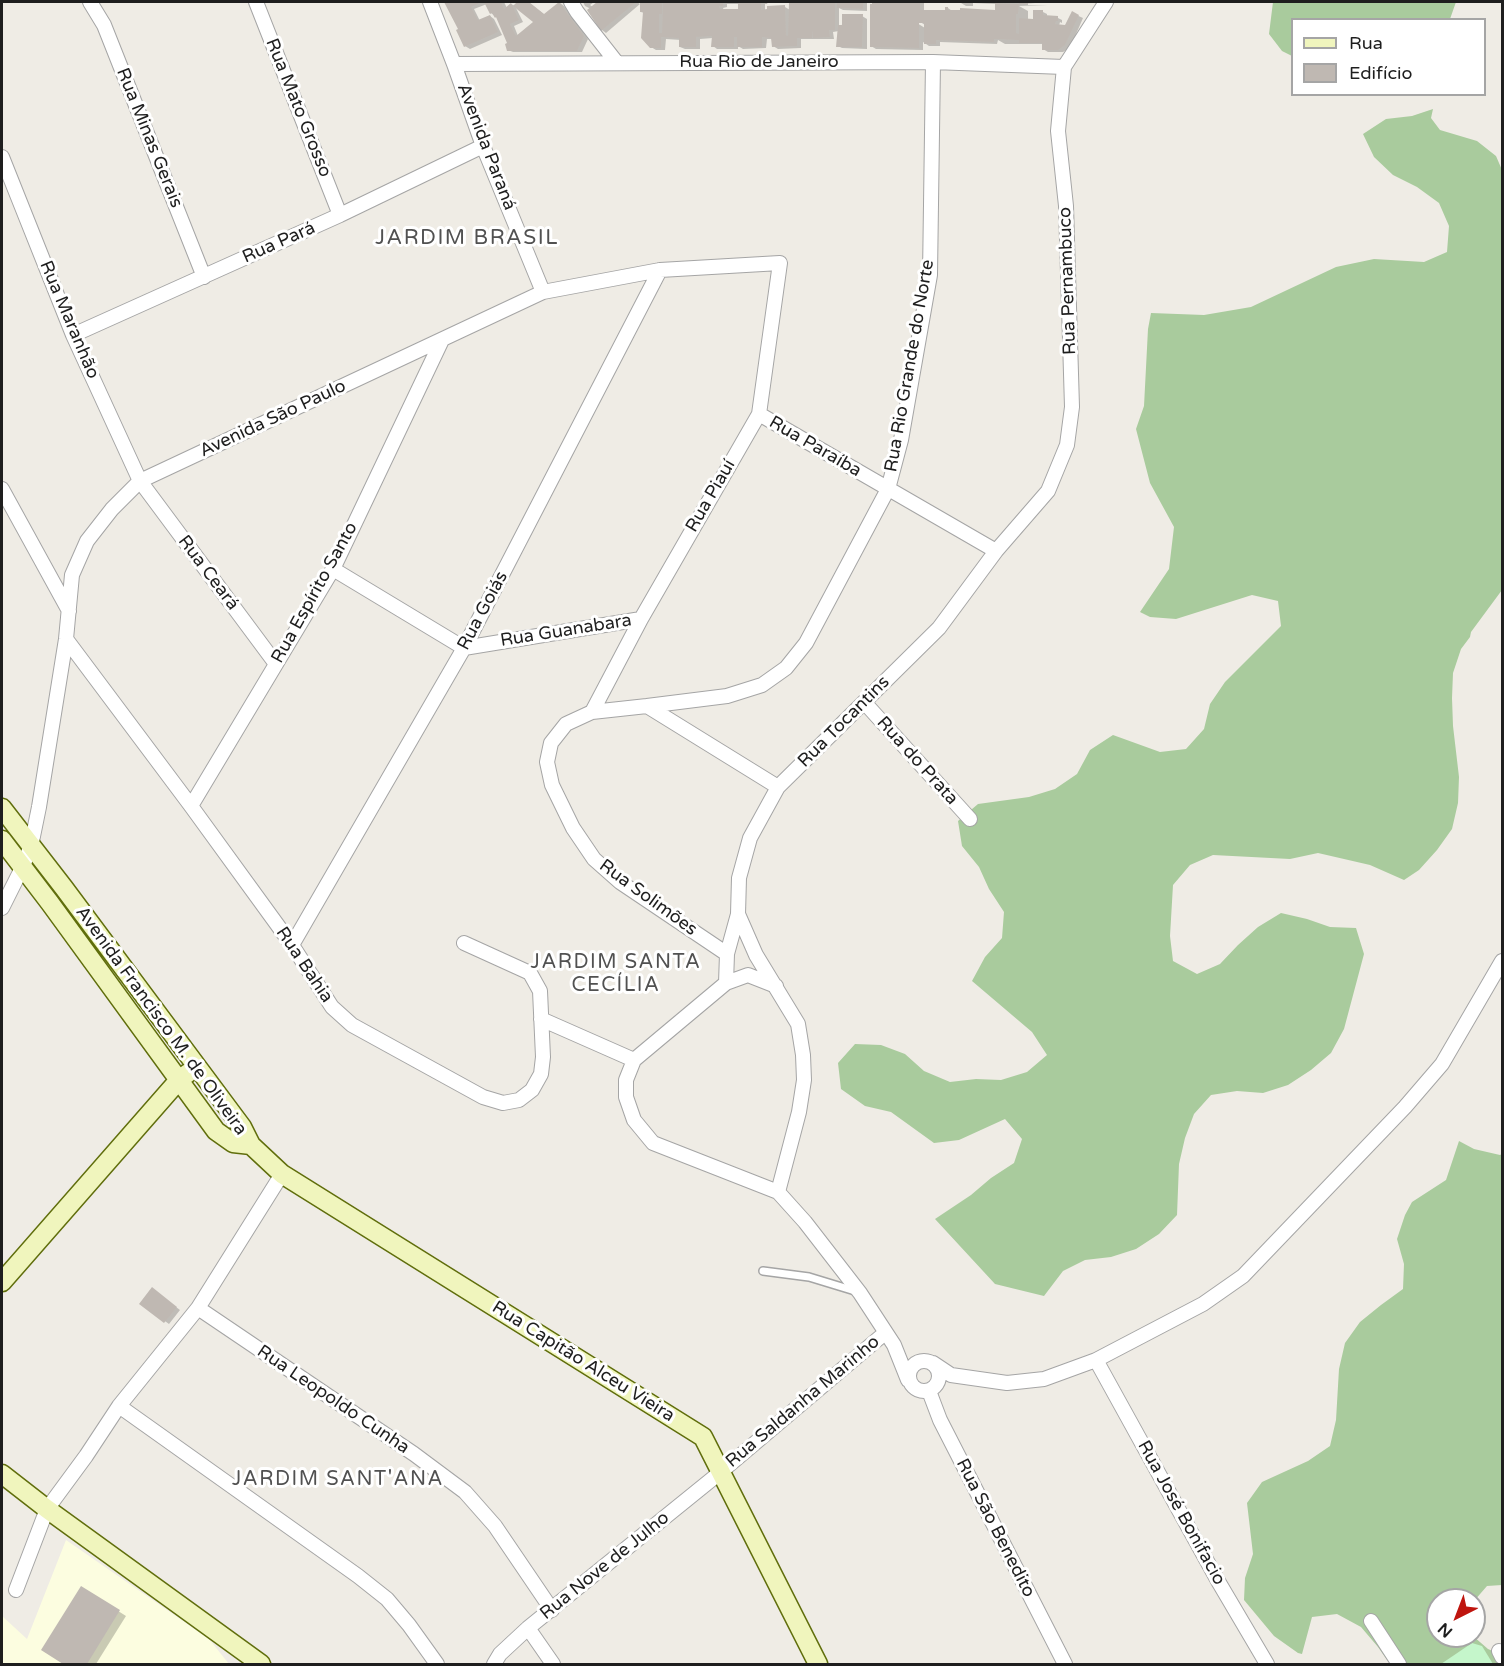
<!DOCTYPE html>
<meta charset="utf-8">
<style>
body{margin:0}
#map{position:relative;width:1504px;height:1666px;overflow:hidden;background:#efece5;font-family:"Varela Round",sans-serif}
canvas{display:block}
.frame{position:absolute;inset:0;border:3px solid #1e1e1e;pointer-events:none}
.legend{position:absolute;left:1291px;top:18px;width:195px;height:78px;box-sizing:border-box;background:#fff;border:2px solid #a5a5a5;margin:0;padding:8px 10px;list-style:none;font-size:18px;color:#1e1e1e}
.legend li{display:flex;align-items:center;gap:12px;height:30px}
.legend b{width:30px;border:2px solid #a5a5a5}
.north{position:absolute;left:1426px;top:1588px;width:60px;height:60px;box-sizing:border-box;background:#fff;border:2px solid #a5a5a5;border-radius:50%;rotate:222deg;font-size:16px;font-weight:700;line-height:24px;text-align:center;color:#1e1e1e}
.north::after{content:'';display:block;margin:auto;width:21px;height:27px;background:#bf150e;clip-path:polygon(50% 0,100% 100%,50% 72%,0 100%)}
</style>
<div id="map">
<canvas width="1504" height="1666"></canvas>
<div class="frame"></div>
<ul class="legend">
<li><b style="height:8px;background:#f0f5bd"></b>Rua</li>
<li><b style="height:16px;background:#bfb8b2"></b>Edifício</li>
</ul>
<div class="north">N</div>
</div>
<script>
const c = document.querySelector('canvas').getContext('2d');
c.lineJoin = 'round';
function paint(path, color) {
  c.fillStyle = color;
  c.fill(path, 'evenodd');
}
function shape(rows) {
  const path = new Path2D();
  for (const r of rows) {
    if (r.length === 3) {
      path.moveTo(r[0] + r[2], r[1]);
      path.arc(r[0], r[1], r[2], 0, 2 * Math.PI);
      continue;
    }
    path.moveTo(r[0], r[1]);
    for (let i = 2; i < r.length; i += 2) path.lineTo(r[i], r[i + 1]);
  }
  return path;
}
function stroke(path, color, width, dash) {
  c.strokeStyle = color;
  c.lineWidth = width;
  c.lineCap = dash ? 'butt' : 'round';
  c.setLineDash(dash || []);
  c.stroke(path);
}
function label(font, color, halo, rows, align = 'center') {
  c.font = font + ' "Varela Round",sans-serif';
  c.lineWidth = 6;
  c.setLineDash([]);
  c.textBaseline = 'middle';
  c.strokeStyle = halo;
  c.fillStyle = color;
  for (const [text, x, y, turn = 0] of rows) {
    c.save();
    c.translate(x, y);
    c.rotate((+turn || 0) * Math.PI / 180);
    c.textAlign = isNaN(turn) ? turn : align;
    if (halo) c.strokeText(text, 0, 0);
    c.fillText(text, 0, 0);
    c.restore();
  }
}
const education = shape([
 [66,1540,209,1639,229,1664,2,1664,2,1616,27,1639]
]);
const forest = shape([
 [1273,2,1456,2,1450,19,1292,20,1292,56,1282,51,1269,34],
 [1433,109,1431,118,1440,130,1477,141,1496,156,1502,170,1502,590,1471,632,1470,637,1461,649,1453,673,1452,698,1453,726,1459,777,1458,803,1452,829,1437,850,1419,870,1404,880,1370,865,1318,853,1290,859,1213,855,1190,865,1173,885,1170,936,1173,961,1197,974,1220,964,1238,945,1258,927,1281,913,1307,919,1330,927,1356,928,1364,954,1344,1029,1331,1053,1311,1070,1288,1085,1263,1093,1237,1091,1211,1095,1194,1114,1185,1138,1179,1164,1177,1215,1159,1234,1136,1249,1111,1257,1085,1260,1063,1271,1044,1296,995,1284,935,1219,971,1195,991,1178,1014,1163,1022,1139,1005,1119,959,1140,934,1143,891,1112,865,1106,841,1089,838,1063,855,1044,881,1045,905,1054,924,1071,950,1082,976,1079,1001,1080,1027,1072,1047,1055,1032,1032,972,981,985,957,1002,938,1004,912,989,889,979,867,962,846,958,821,978,804,1029,797,1055,789,1077,774,1090,750,1113,735,1160,752,1186,749,1204,729,1210,704,1225,682,1281,626,1278,601,1252,595,1176,619,1150,617,1140,612,1169,569,1174,527,1150,483,1136,429,1144,406,1148,329,1151,313,1204,315,1251,307,1336,267,1374,259,1424,262,1447,252,1449,226,1439,203,1417,187,1393,175,1374,157,1363,134,1386,119,1412,116],
 [1459,1141,1474,1149,1500,1155,1502,1154,1502,1585,1487,1586,1474,1601,1438,1600,1438,1636,1473,1636,1488,1649,1502,1655,1502,1664,1390,1664,1378,1647,1361,1627,1337,1614,1312,1617,1302,1654,1298,1653,1274,1636,1244,1600,1245,1578,1253,1554,1247,1503,1262,1482,1308,1461,1330,1446,1336,1420,1339,1369,1345,1343,1360,1322,1381,1305,1403,1289,1404,1264,1397,1239,1405,1215,1412,1202,1446,1180]
]);
const park = shape([
 [1472,1643,1482,1646,1493,1664,1441,1664]
]);
const shadow = shape([
 [446,2,504,2,507,8,511,4,515,6,523,22,514,26,518,36,536,22,515,6,519,2,528,2,545,15,560,3,564,6,588,39,582,52,513,52,508,50,509,44,499,19,491,13,487,4,474,9,480,21,490,16,494,19,502,35,470,49,465,46,460,30],
 [583,2,594,2,590,5,593,7,600,2,637,2,640,4,606,33,602,30,591,9,585,6],
 [642,2,666,2,666,3,681,3,681,2,768,2,767,4,765,4,765,11,785,7,790,10,791,2,867,2,867,11,843,10,839,8,839,26,862,16,867,19,867,49,842,48,838,46,839,31,833,32,834,39,801,39,801,48,778,49,773,46,773,39,767,39,766,48,743,49,738,46,738,49,717,49,713,46,713,38,700,39,700,49,685,49,680,47,681,40,666,39,665,50,656,50,651,47,644,13,641,12],
 [727,4,740,4,739,10,724,11,723,8,727,7],
 [873,2,924,2,924,11,947,12,948,8,952,11,996,12,996,4,973,3,973,6,966,6,961,3,961,2,1048,2,1028,2,1028,5,1048,5,1019,6,1028,11,1028,20,1034,20,1043,12,1047,14,1047,17,1058,18,1062,20,1062,23,1060,22,1059,26,1066,27,1072,13,1083,18,1070,48,1063,52,1048,52,1043,49,1044,44,1005,44,998,40,997,44,940,42,940,46,929,46,923,42,923,50,876,49,871,46],
 [914,18,925,25,925,28,912,20],
 [156,1292,180,1310,169,1324,141,1304],
 [82,1588,126,1616,96,1664,66,1664,43,1650]
]);
const building = shape([
 [444,2,482,2,471,7,478,20,490,15,498,32,464,47,456,30,458,29],
 [484,2,501,2,504,9,511,3,519,20,510,24,516,36,533,22,513,6,517,2,529,2,544,14,559,2,584,36,577,51,507,51,505,44,507,43,496,17,495,18,492,13,490,14],
 [597,2,636,2,601,31,587,10],
 [640,2,662,2,662,14,659,14,659,33,662,33,663,2,723,2,723,6,719,6,720,9,738,9,738,2,761,2,761,10,767,9,767,6,785,5,786,35,788,36,789,2,835,2,835,30,829,30,830,37,813,38,812,30,812,38,797,38,797,46,772,47,771,38,762,37,762,47,737,47,737,37,734,37,734,47,711,47,712,36,696,37,696,47,679,47,679,38,661,37,661,48,650,48,641,38,643,12,640,12],
 [837,2,863,2,863,9,837,8],
 [872,2,920,2,920,10,945,10,945,7,948,7,948,10,960,10,960,8,995,10,995,3,1019,4,1019,2,1035,2,1035,3,1019,4,1018,14,1016,14,1016,33,1019,34,1019,18,1033,19,1033,10,1043,10,1043,15,1058,16,1058,21,1056,21,1055,24,1065,25,1072,11,1079,15,1065,45,1058,50,1042,50,1042,43,1019,43,1019,40,994,39,994,42,936,40,936,44,924,44,924,23,919,23,919,48,870,47,870,4,872,4],
 [842,14,863,14,862,47,836,47,838,25,842,25],
 [152,1287,177,1307,164,1323,139,1304],
 [81,1586,120,1610,87,1664,63,1664,41,1650]
]);
const lane = shape([
 [763,1271,809,1277,855,1291]
]);
const street = shape([
 [90,2,104,25,204,277],
 [256,2,340,215],
 [430,2,454,64,483,146,543,292],
 [571,2,577,12,617,63],
 [454,64,933,62,1064,67],
 [2,157,73,335,140,481,276,664],
 [73,335,340,215,483,146],
 [759,414,996,551],
 [2,489,69,611],
 [333,569,464,648,641,619],
 [66,639,191,806,292,945,332,1007,352,1025,483,1097,503,1103,519,1100,532,1090,541,1074,543,1057,540,991,530,973,464,943],
 [864,702,970,819],
 [647,706,727,696,762,685,786,668,806,643,888,489,901,440,930,275,933,62],
 [191,806,333,569,442,340],
 [2,908,22,868,31,846,39,807,66,639,72,575,87,541,112,509,140,481,543,292,660,270,780,263,759,414,641,619,592,712],
 [738,914,756,955,798,1024,803,1055,804,1080,799,1112,778,1192],
 [292,945,464,648,660,270],
 [727,954,620,882,594,859,573,828,552,785,547,762,551,743,566,724,592,712,647,706,778,787],
 [726,983,727,954,738,914,739,878,750,838,778,787,939,628,996,551,1048,491,1067,445,1072,407,1066,206,1058,131,1064,67,1106,2],
 [776,986,748,975,726,983,634,1060,626,1080,626,1097,634,1120,653,1143,778,1192,805,1222,860,1293,894,1345,908,1380],
 [541,1019,634,1060],
 [198,1308,414,1454,465,1492,495,1526,552,1610],
 [1096,1360,1218,1581,1267,1664],
 [924,1376,15],
 [933,1363,951,1375,1007,1383,1044,1379,1096,1360,1203,1304,1243,1276,1405,1107,1442,1064,1502,961],
 [929,1391,940,1420,1065,1664],
 [119,1406,358,1576,387,1599,409,1625,437,1664],
 [16,1590,47,1509,86,1456,119,1406,198,1308,282,1174],
 [1371,1621,1399,1664],
 [528,1628,553,1664],
 [1499,1651,1502,1657],
 [494,1664,500,1654,528,1628,722,1471,885,1333]
]);
const secondary = shape([
 [2,808,64,888,242,1127,251,1145,282,1174,703,1437,818,1664],
 [2,840,50,903,216,1131,233,1143,251,1145],
 [2,1282,178,1081,188,1073],
 [2,1474,47,1509,261,1664]
]);
const streetNames = [
 ["Rua Rio de Janeiro",759,62],
 ["Rua Mato Grosso",298,108,68],
 ["Rua Minas Gerais",149,138,68],
 ["Avenida Paraná",486,147,69],
 ["Rua Pará",279,243,-24],
 ["Rua Pernambuco",1068,281,-92],
 ["Rua Maranhão",69,320,67],
 ["Rua Rio Grande do Norte",910,366,-80],
 ["Avenida São Paulo",273,419,-25],
 ["Rua Paraíba",815,447,30],
 ["Rua Piauí",711,496,-60],
 ["Rua Ceará",208,573,53],
 ["Rua Espírito Santo",315,593,-61],
 ["Rua Goiás",483,611,-62],
 ["Rua Guanabara",566,631,-9],
 ["Rua Tocantins",844,722,-45],
 ["Rua do Prata",917,761,48],
 ["Rua Solimões",648,898,36],
 ["Rua Bahia",304,965,56],
 ["Avenida Francisco M. de Oliveira",161,1021,54],
 ["Rua Capitão Alceu Vieira",583,1362,32],
 ["Rua Leopoldo Cunha",333,1400,34],
 ["Rua Saldanha Marinho",803,1402,-40],
 ["Rua José Bonifacio",1181,1513,61],
 ["Rua São Benedito",995,1528,63],
 ["Rua Nove de Julho",605,1566,-39]
];
const neighbourhoodNames = [
 ["JARDIM SANTA",616,963],
 ["CECÍLIA",616,986],
 ["JARDIM SANT'ANA",338,1480]
];
const quarterNames = [
 ["JARDIM BRASIL",467,238]
];
paint(education, '#fcfde0');
paint(forest, '#a9cb9d');
paint(park, '#c5f6cb');
paint(shadow, '#0003');
paint(building, '#bfb8b2');
stroke(lane, '#a5a5a5', 10);
stroke(street, '#a5a5a5', 16);
stroke(secondary, '#606e0c', 21);
stroke(lane, '#fff', 7);
stroke(street, '#fff', 14);
stroke(secondary, '#f0f5bd', 18);
label('18px', '#1e1e1e', '#fff', streetNames);
c.letterSpacing = '1.5px';
label('20px', '#515151', '#fff', neighbourhoodNames);
c.letterSpacing = '0px';
c.letterSpacing = '1.5px';
label('21px', '#515151', '#fff', quarterNames);
c.letterSpacing = '0px';
</script>
